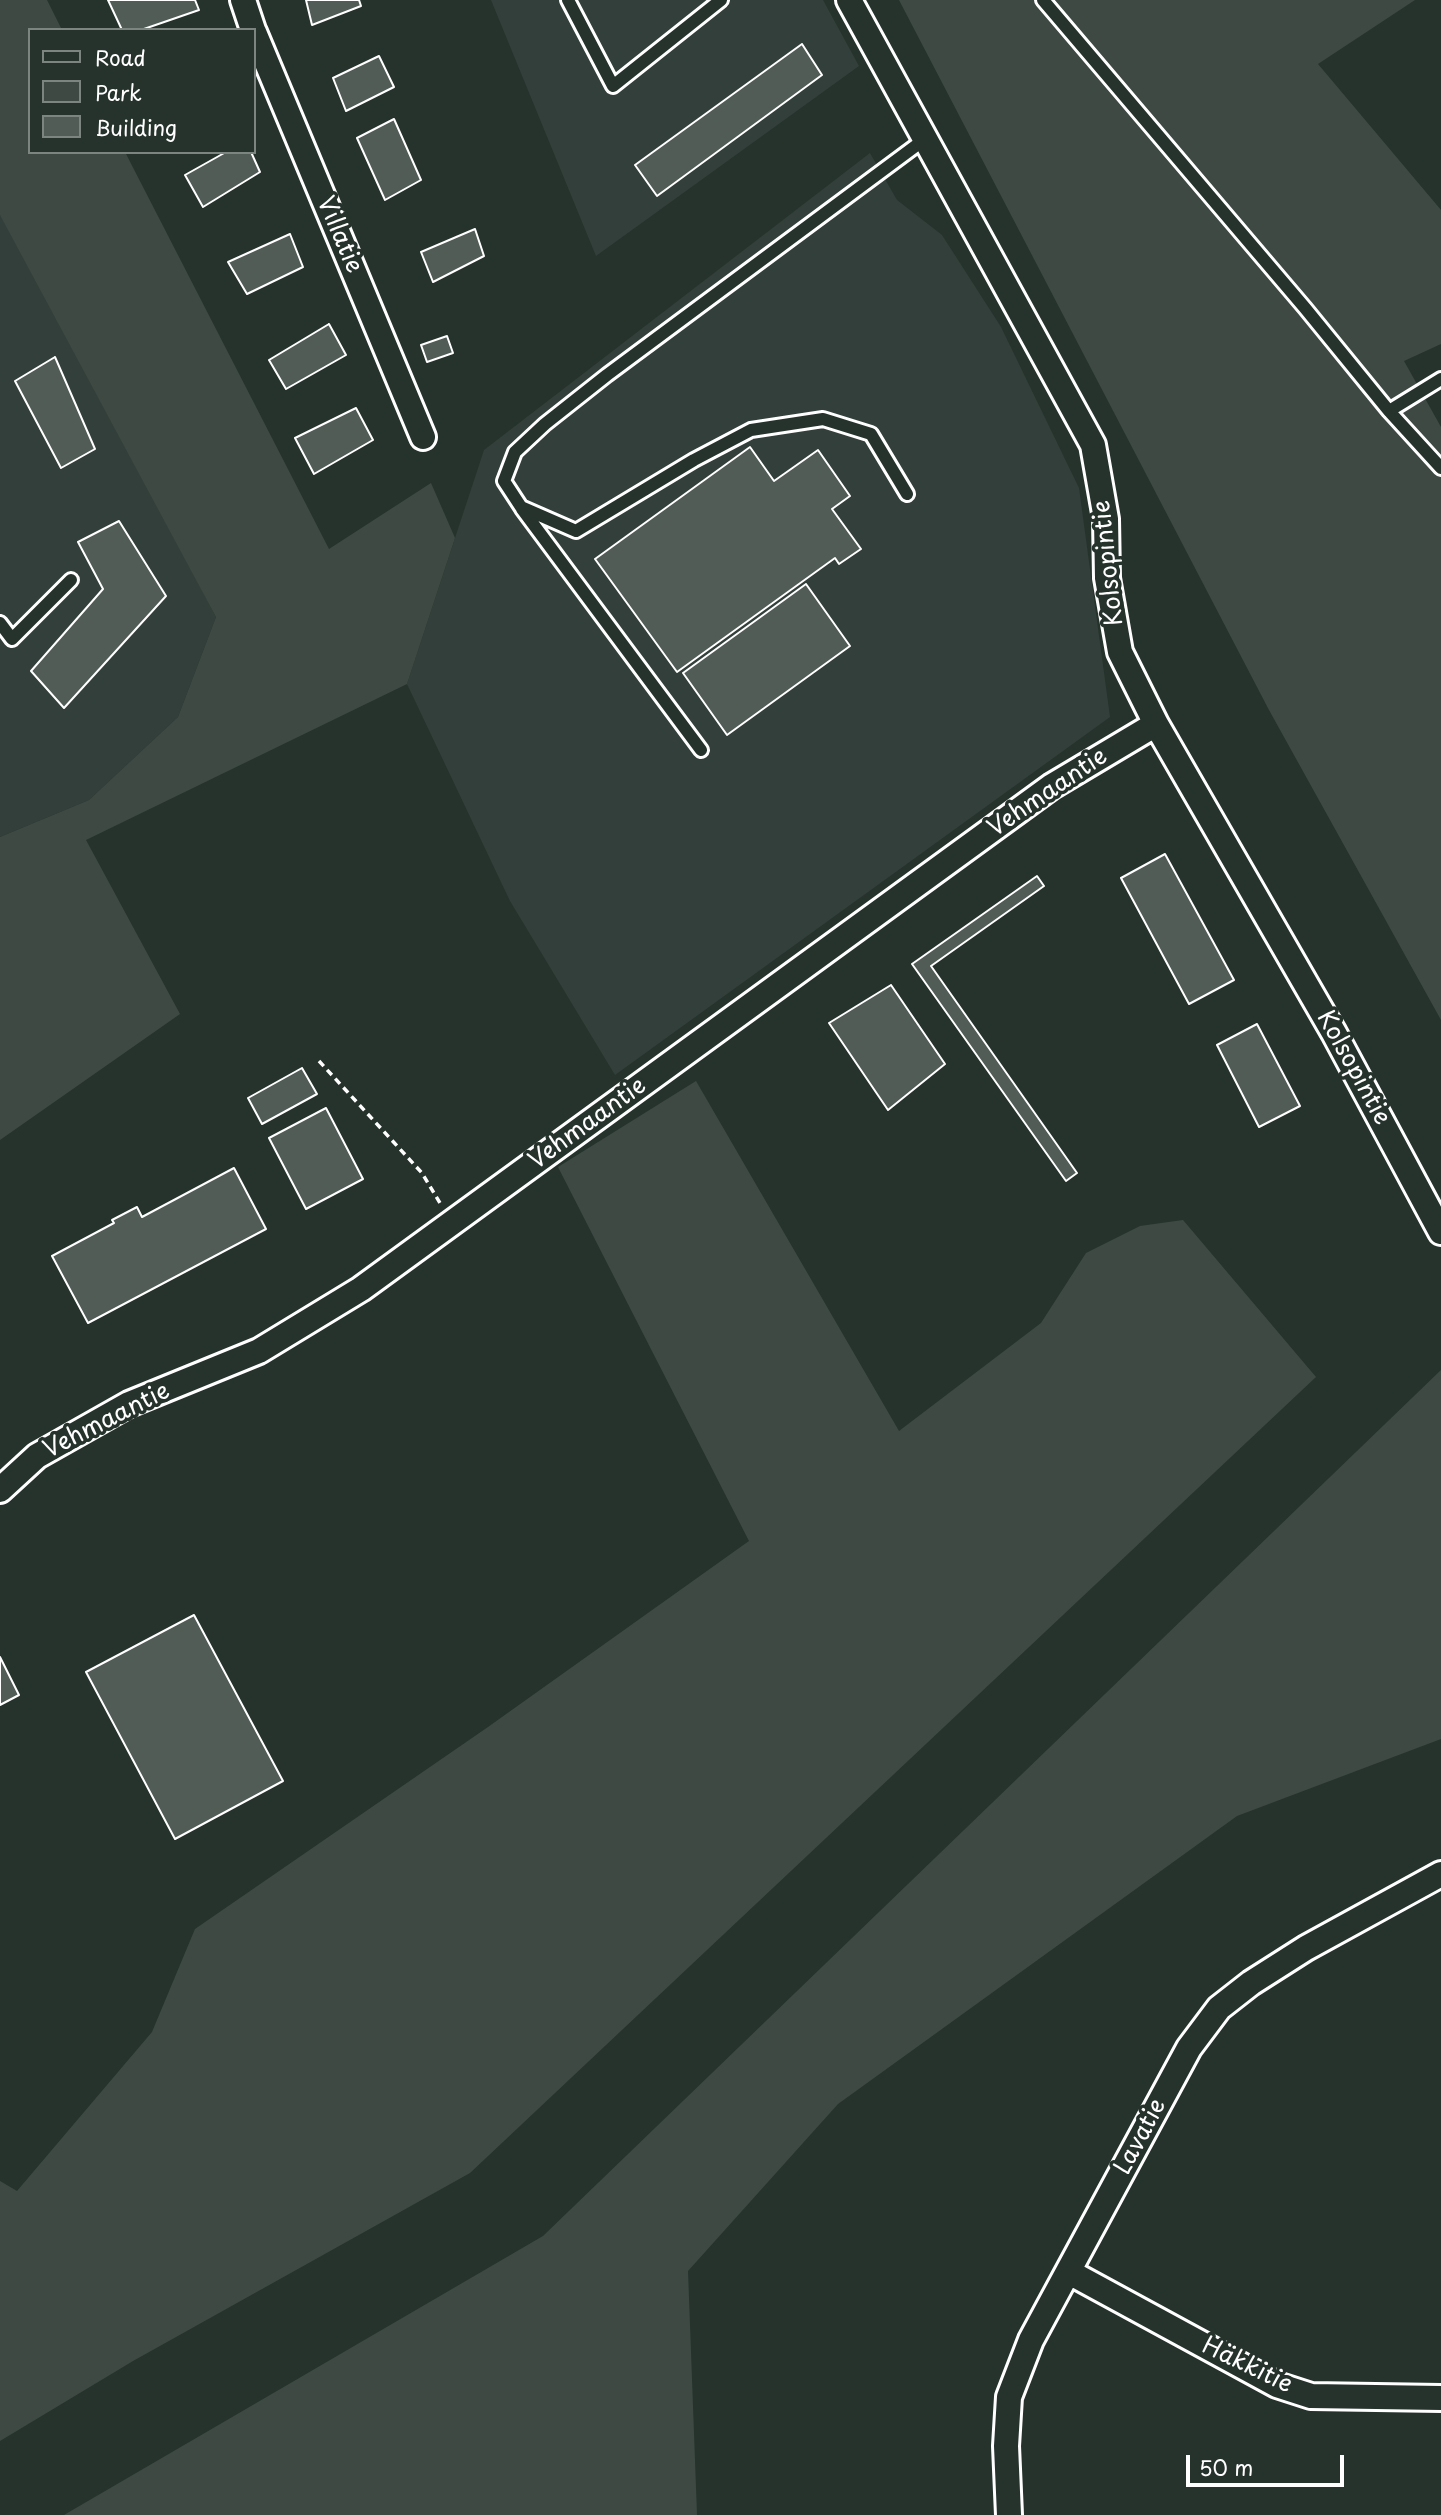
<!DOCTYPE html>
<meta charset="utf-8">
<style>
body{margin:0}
#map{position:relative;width:1441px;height:2515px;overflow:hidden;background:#26332d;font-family:"Playpen Sans",sans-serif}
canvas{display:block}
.legend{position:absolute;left:28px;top:28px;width:228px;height:126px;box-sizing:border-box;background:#26332d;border:2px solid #7d8581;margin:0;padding:9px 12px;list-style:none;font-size:21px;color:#fff}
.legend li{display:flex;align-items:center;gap:14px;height:35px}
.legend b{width:35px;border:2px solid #7d8581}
.scale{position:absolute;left:1186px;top:2455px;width:158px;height:32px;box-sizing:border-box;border:4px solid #fff;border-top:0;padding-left:9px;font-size:21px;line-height:24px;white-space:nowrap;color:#fff;-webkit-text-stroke:5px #26332d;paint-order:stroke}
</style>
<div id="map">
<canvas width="1441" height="2515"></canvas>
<ul class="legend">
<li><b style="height:9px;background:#26332d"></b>Road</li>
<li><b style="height:19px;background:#3e4944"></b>Park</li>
<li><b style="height:19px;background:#515c57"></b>Building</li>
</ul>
<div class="scale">50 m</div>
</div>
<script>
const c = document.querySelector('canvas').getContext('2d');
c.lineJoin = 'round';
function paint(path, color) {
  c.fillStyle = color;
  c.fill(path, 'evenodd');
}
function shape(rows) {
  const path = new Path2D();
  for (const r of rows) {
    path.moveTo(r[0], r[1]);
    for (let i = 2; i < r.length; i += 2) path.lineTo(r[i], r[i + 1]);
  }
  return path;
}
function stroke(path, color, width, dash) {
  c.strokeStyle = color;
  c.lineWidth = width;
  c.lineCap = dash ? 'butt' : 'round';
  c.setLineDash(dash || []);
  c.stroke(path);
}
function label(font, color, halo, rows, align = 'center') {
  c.font = font + ' "Playpen Sans",sans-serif';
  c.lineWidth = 7;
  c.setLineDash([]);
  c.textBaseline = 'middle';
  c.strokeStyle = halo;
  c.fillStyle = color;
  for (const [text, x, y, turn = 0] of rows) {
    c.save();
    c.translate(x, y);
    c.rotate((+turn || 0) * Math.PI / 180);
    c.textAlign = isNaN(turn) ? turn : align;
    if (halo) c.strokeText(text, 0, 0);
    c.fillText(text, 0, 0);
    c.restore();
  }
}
const built = shape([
 [491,0,823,0,859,66,596,256],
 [870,153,897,200,942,235,1001,327,1079,488,1110,717,615,1075,510,901,407,684,484,450],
 [0,194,216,617,178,717,89,800,0,837]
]);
const green = shape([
 [0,0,47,0,62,30,30,30,30,152,125,152,329,549,431,483,455,538,407,684,86,840,180,1014,0,1140,0,837,89,800,178,717,216,617,0,215],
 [899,0,1415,0,1318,64,1441,210,1441,344,1404,361,1441,427,1441,1020,1269,710],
 [696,1081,899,1431,1041,1323,1086,1253,1140,1226,1183,1220,1316,1377,470,2173,133,2361,0,2441,0,2181,17,2191,152,2032,195,1929,488,1727,749,1541,558,1167],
 [1441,1370,1441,1739,1237,1816,838,2104,688,2271,697,2515,64,2515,543,2236]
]);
const building = shape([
 [108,0,195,0,199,10,141,30,122,30,108,0],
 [306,0,359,0,361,6,312,25,306,0],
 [802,44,822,75,657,196,635,165,802,44],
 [379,56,394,87,346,111,333,78,379,56],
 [394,119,421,180,385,200,357,138,394,119],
 [226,152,251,152,260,172,203,207,185,175,226,152],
 [475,229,484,256,433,282,421,252,475,229],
 [290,234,303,267,247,294,228,262,290,234],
 [329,324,346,355,286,389,269,360,329,324],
 [447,336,453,353,427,362,421,345,447,336],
 [55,357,95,449,61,468,15,381,55,357],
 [356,408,373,440,314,474,295,438,356,408],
 [750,447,774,481,818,450,850,496,832,509,861,549,839,564,835,558,677,672,595,559,750,447],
 [119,521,166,596,64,708,31,671,103,589,78,542,119,521],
 [806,584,850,646,727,735,683,673,806,584],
 [1165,854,1234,980,1189,1004,1121,878,1165,854],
 [1037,876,1044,886,931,966,1077,1173,1066,1181,912,964,1037,876],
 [891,985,945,1064,888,1110,829,1023,891,985],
 [1257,1024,1300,1106,1259,1127,1217,1045,1257,1024],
 [302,1068,317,1094,262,1124,248,1098,302,1068],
 [326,1108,363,1179,306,1209,269,1138,326,1108],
 [234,1168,266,1229,88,1323,52,1256,114,1223,112,1220,137,1207,142,1217,234,1168],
 [194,1615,283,1781,175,1839,86,1672,194,1615],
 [0,1657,19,1695,0,1705,0,1657]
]);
const path = shape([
 [319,1061,422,1173,440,1203]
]);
const lane = shape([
 [568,0,613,86,721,0],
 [1043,0,1305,308,1389,411,1441,468],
 [1389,411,1441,379],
 [907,494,871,434,823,419,751,430,694,460,576,531,521,507,504,481,515,452,545,424,607,375,925,139],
 [522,509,701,750],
 [0,623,12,639,71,580]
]);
const street = shape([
 [243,0,253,30],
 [849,0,1093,445,1106,519,1107,578,1120,652,1156,724,1334,1033,1441,1232],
 [254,32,423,437],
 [0,1490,37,1456,129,1404,259,1351,361,1289,1052,786,1156,724],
 [1069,2272,1277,2385,1311,2396,1441,2398],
 [1009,2515,1006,2446,1009,2397,1031,2340,1189,2048,1219,2008,1251,1983,1306,1948,1441,1874]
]);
const streetNames = [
 ["Villatie",339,235,67],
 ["Kolsopintie",1109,563,-96],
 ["Vehmaantie",1048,793,-34],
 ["Kolsopintie",1353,1068,61],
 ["Vehmaantie",588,1124,-36],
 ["Vehmaantie",107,1421,-27],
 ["Lavatie",1141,2137,-62],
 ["Häkkitie",1247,2366,26]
];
paint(built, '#333f3a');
paint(green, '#3e4944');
paint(building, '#515c57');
stroke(building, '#fff', 2);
stroke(lane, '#fff', 18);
stroke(street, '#fff', 30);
stroke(path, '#fff', 3.5, [7, 5]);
stroke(lane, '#26332d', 12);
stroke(street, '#26332d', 24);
label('24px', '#fff', '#26332d', streetNames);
</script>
